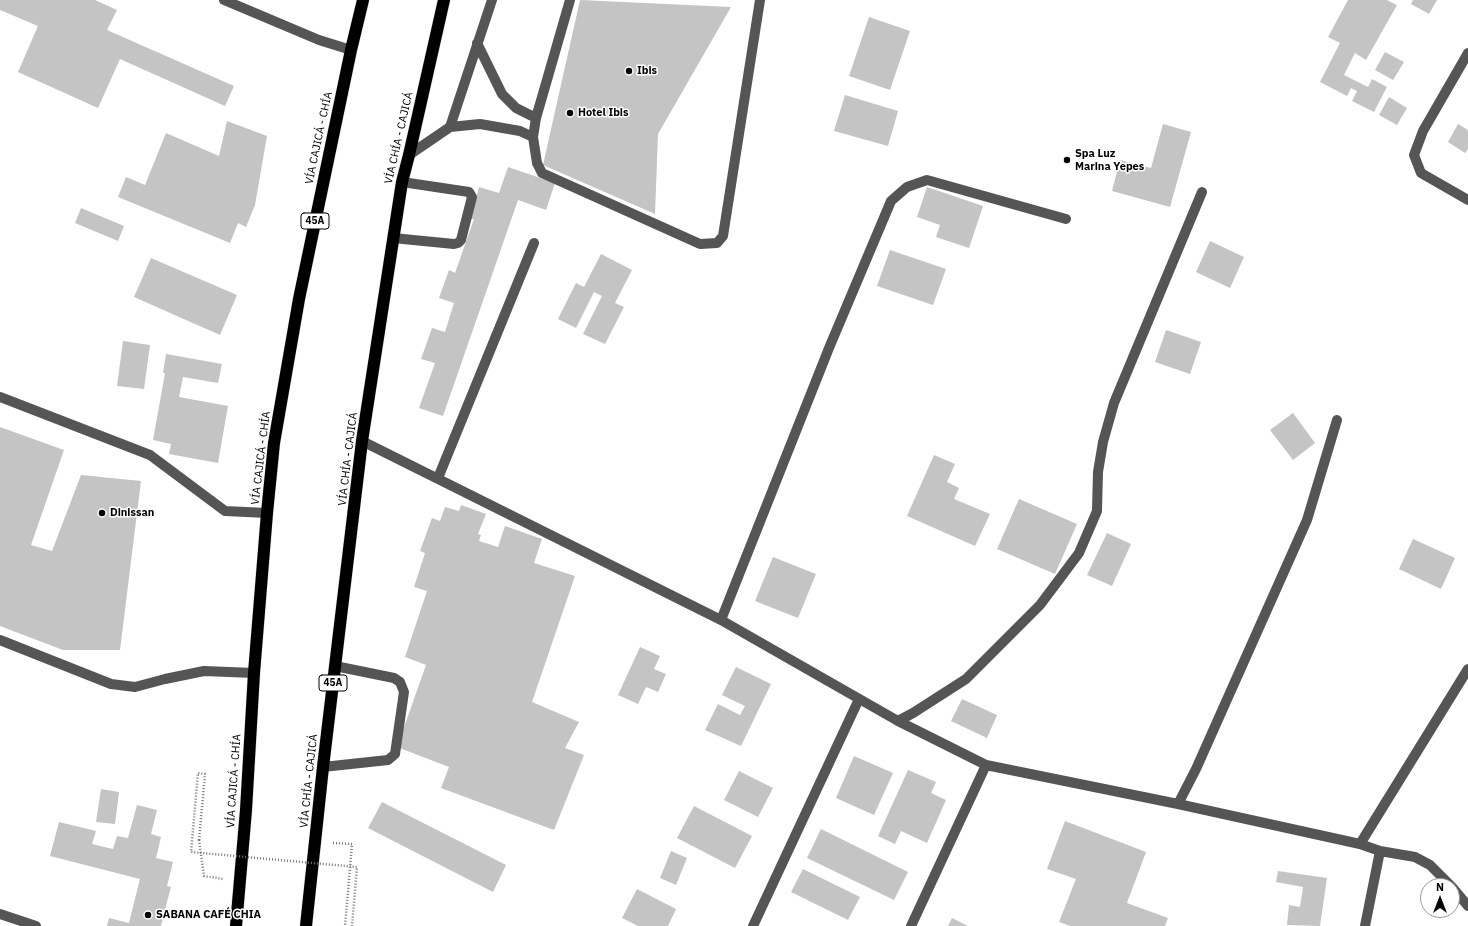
<!DOCTYPE html>
<meta charset="utf-8">
<style>
body{margin:0}
#map{position:relative;width:1468px;height:926px;overflow:hidden;background:#fff;font-family:"IBM Plex Sans",sans-serif}
canvas{display:block}
.north{position:absolute;left:1420px;top:878px;width:40px;height:40px;box-sizing:border-box;background:#fff;border:1px solid #999;border-radius:50%;rotate:0deg;font-size:11px;font-weight:700;line-height:16px;text-align:center;color:#000}
.north::after{content:'';display:block;margin:auto;width:14px;height:18px;background:#000;clip-path:polygon(50% 0,100% 100%,50% 72%,0 100%)}
</style>
<div id="map">
<canvas width="1468" height="926"></canvas>
<div class="north">N</div>
</div>
<script>
const c = document.querySelector('canvas').getContext('2d');
c.lineJoin = 'round';
function paint(path, color) {
  c.fillStyle = color;
  c.fill(path, 'evenodd');
}
function shape(rows) {
  const path = new Path2D();
  for (const r of rows) {
    path.moveTo(r[0], r[1]);
    for (let i = 2; i < r.length; i += 2) path.lineTo(r[i], r[i + 1]);
  }
  return path;
}
function stroke(path, color, width, dash) {
  c.strokeStyle = color;
  c.lineWidth = width;
  c.lineCap = dash ? 'butt' : 'round';
  c.setLineDash(dash || []);
  c.stroke(path);
}
function label(font, color, halo, rows, align = 'center') {
  c.font = font + ' "IBM Plex Sans",sans-serif';
  c.lineWidth = 3;
  c.setLineDash([]);
  c.textBaseline = 'middle';
  c.strokeStyle = halo;
  c.fillStyle = color;
  for (const [text, x, y, turn = 0] of rows) {
    c.save();
    c.translate(x, y);
    c.rotate((+turn || 0) * Math.PI / 180);
    c.textAlign = isNaN(turn) ? turn : align;
    if (halo) c.strokeText(text, 0, 0);
    c.fillText(text, 0, 0);
    c.restore();
  }
}
const building = shape([
 [0,0,95,0,117,10,107,30,234,86,225,106,120,59,98,108,18,72,38,26,0,10],
 [580,0,731,7,658,134,655,214,543,165],
 [1348,0,1387,0,1397,5,1366,60,1355,53,1344,75,1368,87,1372,79,1387,87,1374,112,1352,101,1357,91,1351,88,1347,96,1320,82,1340,43,1328,37],
 [1413,0,1437,0,1429,14,1411,4],
 [869,17,910,31,890,90,849,76],
 [1385,52,1404,62,1393,80,1375,70],
 [845,95,898,111,888,146,834,131],
 [1389,97,1407,108,1397,125,1379,115],
 [227,121,267,136,255,205,246,227,238,223,230,243,118,197,126,177,145,185,166,133,219,156],
 [1163,124,1191,132,1170,207,1112,191,1120,160,1151,168],
 [1458,124,1468,130,1468,149,1465,153,1448,142],
 [508,167,555,183,546,210,518,200,443,416,419,408,435,363,421,359,432,328,445,332,454,303,439,298,449,270,455,273,474,219,471,219,479,187,499,193],
 [927,187,983,206,969,248,936,237,940,225,917,217],
 [81,208,124,226,118,241,75,223],
 [1210,241,1244,257,1230,288,1196,272],
 [890,250,946,269,933,305,877,286],
 [601,254,632,270,615,303,624,307,605,344,583,334,602,296,594,292,576,328,558,319,576,283,584,287],
 [151,258,237,295,220,335,134,297],
 [1166,330,1201,342,1190,374,1155,362],
 [123,341,150,345,144,389,117,386],
 [166,354,222,364,218,383,183,377,179,397,228,406,218,463,169,454,171,444,153,440,165,373,163,373],
 [1293,413,1315,443,1293,460,1270,430],
 [0,427,64,450,31,545,52,551,81,475,141,481,120,650,63,650,0,626],
 [934,455,955,464,947,482,959,488,954,499,990,514,975,546,907,516],
 [1019,499,1077,524,1055,574,997,549],
 [461,505,486,514,478,534,481,535,479,541,498,547,505,526,542,539,534,563,575,576,532,702,579,722,565,748,584,755,554,830,441,788,449,767,397,747,426,665,405,657,427,591,414,587,425,553,420,551,432,518,440,521,445,507,459,511],
 [1107,533,1131,544,1112,586,1087,575],
 [1413,539,1455,558,1441,589,1399,569],
 [773,557,816,574,798,618,755,601],
 [640,647,660,656,654,669,666,674,658,692,646,687,638,704,618,695],
 [736,667,771,684,741,746,705,730,718,704,740,715,745,706,722,695],
 [962,699,997,715,987,738,951,721],
 [854,756,893,773,874,815,836,798],
 [908,770,936,782,931,793,946,800,927,843,901,831,895,844,878,836],
 [739,771,773,788,758,817,724,800],
 [101,789,119,792,115,824,96,822],
 [382,802,506,865,493,892,368,828],
 [137,805,157,810,151,834,161,837,156,858,173,862,167,886,171,887,166,906,161,926,107,926,109,918,129,923,140,879,50,856,59,822,96,831,92,844,113,849,117,836,128,838],
 [694,806,752,836,735,868,677,838],
 [1065,821,1146,852,1127,903,1168,918,1165,926,1070,926,1059,922,1076,879,1047,869],
 [821,829,908,872,894,900,807,858],
 [671,851,687,858,676,885,660,878],
 [803,869,860,897,848,920,791,892],
 [1278,871,1327,878,1320,926,1287,925,1289,905,1300,907,1303,887,1276,882],
 [637,889,676,909,668,926,638,926,622,918],
 [952,918,968,926,948,926]
]);
const path = shape([
 [199,840,204,876,223,879],
 [333,843,352,844,345,926]
]);
const minor = shape([
 [224,0,319,40,351,50],
 [570,0,536,118,533,137,537,163,542,173,700,244,717,243,723,236,760,0],
 [477,43,502,94,516,108,536,118],
 [1468,53,1423,131,1414,155,1421,173,1468,200],
 [450,127,480,124,520,131,533,137],
 [409,155,450,127,492,0],
 [393,238,454,244,458,243,461,240,472,197,469,192,402,182],
 [0,397,150,455,225,511,267,513],
 [362,441,721,620,898,721,986,765,1178,804,1360,844,1380,851,1415,857,1430,865,1451,886],
 [438,478,534,243],
 [721,620,829,348,891,201,907,187,927,180,1066,219],
 [0,640,111,684,135,687,165,679,204,671,254,673],
 [898,721,913,713,966,679,1040,605,1079,553,1097,511,1098,472,1103,442,1114,403,1202,192],
 [323,767,388,760,395,754,404,692,400,682,394,678,335,666],
 [1178,804,1196,769,1307,520,1337,420],
 [1360,844,1468,669],
 [1452,887,1468,906],
 [0,914,36,926],
 [753,926,859,699],
 [911,926,986,765],
 [1365,926,1380,851]
]);
const highway = shape([
 [236,926,246,810,254,673,267,513,274,443,299,299,351,50,363,0],
 [306,926,323,767,362,441,402,182,409,155,444,0]
]);
const pathBridge = shape([
 [199,840,205,774,198,773,191,852,357,867,352,926]
]);
const markers = [
 [629,71,4,"#000"],
 [570,113,4,"#000"],
 [1067,160,4,"#000"],
 [102,513,4,"#000"],
 [148,915,4,"#000"]
];
const shields = [
 [315,221,28],
 [333,683,28]
];
const shieldNames = [
 ["45A",315,221],
 ["45A",333,683]
];
const poiNames = [
 ["Ibis",637,71],
 ["Hotel Ibis",578,113],
 ["Spa Luz",1075,154],
 ["Marina Yepes",1075,167],
 ["Dinissan",110,513],
 ["SABANA CAFÉ CHIA",156,915]
];
const streetNames = [
 ["VÍA CAJICÁ - CHÍA",319,138,-78],
 ["VÍA CHÍA - CAJICÁ",399,138,-77],
 ["VÍA CAJICÁ - CHÍA",261,458,-83],
 ["VÍA CHÍA - CAJICÁ",348,459,-83],
 ["VÍA CAJICÁ - CHÍA",234,781,-86],
 ["VÍA CHÍA - CAJICÁ",309,781,-84]
];
paint(building, '#c4c4c4');
stroke(highway, '#dbdbdb', 13);
stroke(path, '#777', 2.5, [1, 2]);
stroke(minor, '#555', 10);
stroke(highway, '#000', 12);
stroke(pathBridge, '#777', 2.5, [1, 2]);
for (const [x, y, r, color] of markers) {
  const dot = new Path2D();
  dot.arc(x, y, r, 0, 2 * Math.PI);
  c.fillStyle = color;
  c.fill(dot);
  stroke(dot, '#fff', 1.5);
}
for (const [x, y, w] of shields) {
  const box = new Path2D();
  box.roundRect(x - w / 2, y - 8, w, 16, 3);
  c.fillStyle = '#fff';
  c.fill(box);
  stroke(box, '#000', 1);
}
label('bold 10px', '#000', null, shieldNames);
label('bold 11px', '#000', '#fff', poiNames, 'left');
label('11px', '#000', '#fff', streetNames);
</script>
